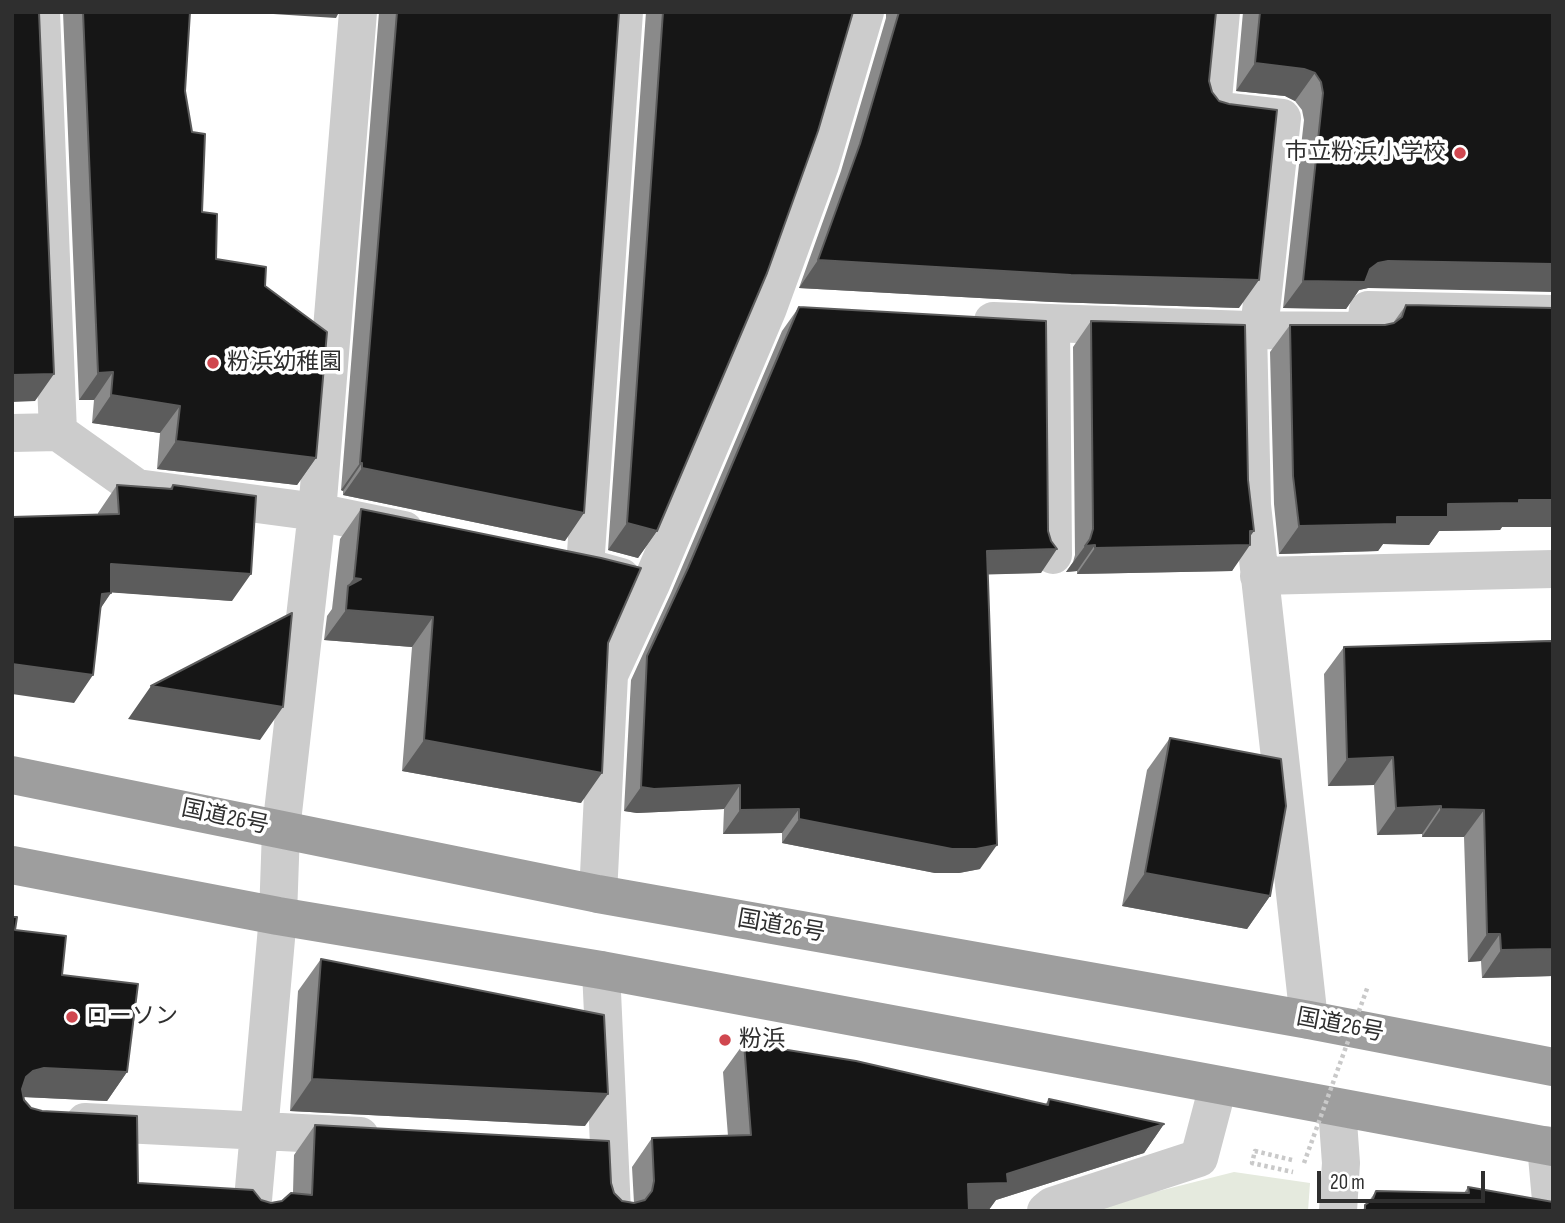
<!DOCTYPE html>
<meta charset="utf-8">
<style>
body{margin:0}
#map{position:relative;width:1565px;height:1223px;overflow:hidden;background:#fff;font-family:"Sofia Sans Condensed",sans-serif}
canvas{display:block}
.frame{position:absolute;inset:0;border:14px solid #2f2f2f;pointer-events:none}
.scale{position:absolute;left:1317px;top:1171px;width:168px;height:32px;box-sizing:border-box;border:4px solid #2f2f2f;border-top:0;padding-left:9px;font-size:21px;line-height:24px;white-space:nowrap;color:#2f2f2f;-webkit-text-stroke:5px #fff;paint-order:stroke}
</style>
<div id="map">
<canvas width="1565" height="1223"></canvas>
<div class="frame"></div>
<div class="scale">20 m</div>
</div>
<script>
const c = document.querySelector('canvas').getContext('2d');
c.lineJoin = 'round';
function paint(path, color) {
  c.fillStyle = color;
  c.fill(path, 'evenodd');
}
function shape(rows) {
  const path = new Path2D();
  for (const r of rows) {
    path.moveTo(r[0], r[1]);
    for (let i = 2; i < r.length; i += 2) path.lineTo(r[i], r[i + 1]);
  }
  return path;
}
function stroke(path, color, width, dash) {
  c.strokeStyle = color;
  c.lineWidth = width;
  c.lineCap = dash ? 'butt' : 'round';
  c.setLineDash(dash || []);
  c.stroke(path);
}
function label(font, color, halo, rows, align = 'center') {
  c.font = font + ' "Sofia Sans Condensed","Noto Sans JP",sans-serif';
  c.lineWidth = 7;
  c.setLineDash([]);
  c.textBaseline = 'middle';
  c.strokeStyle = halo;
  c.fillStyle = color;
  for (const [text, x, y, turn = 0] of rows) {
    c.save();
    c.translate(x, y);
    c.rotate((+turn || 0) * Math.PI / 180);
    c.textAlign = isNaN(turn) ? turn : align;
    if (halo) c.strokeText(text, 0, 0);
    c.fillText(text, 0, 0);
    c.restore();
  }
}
const green = shape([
 [1234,1172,1310,1183,1308,1211,1080,1211]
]);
const path = shape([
 [1292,1160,1255,1151,1252,1163,1293,1172]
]);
const minor = shape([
 [41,12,58,432,137,488,317,512,404,530],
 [1221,12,1212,110,1282,118,1259,330],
 [993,321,1248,330,1365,331,1368,310,1553,314],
 [1051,324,1053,555],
 [1248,330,1252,505,1309,1020],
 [12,433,58,432],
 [1259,576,1553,569],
 [621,577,585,567,624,12],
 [598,894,609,675,651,584,768,308,820,165,865,12],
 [601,970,612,1211],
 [1337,1108,1341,1163,1338,1211],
 [85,1122,360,1136],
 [1546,1145,1552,1211],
 [252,1211,278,916,281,830,317,512,358,12],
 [1046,1211,1052,1206,1199,1158,1218,1086]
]);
const trunk = shape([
 [12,775,598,894,1309,1020,1553,1067],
 [12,865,278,916,601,970,1553,1147]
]);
const pathBridge = shape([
 [1304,1163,1368,986]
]);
const wall = shape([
 [63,12,190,12,185,91,202,212,216,259,265,286,316,458,297,485,157,469,160,433,92,423,94,400,79,400],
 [379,12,619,12,565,541,343,495,343,491,341,490],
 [646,12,853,12,657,531,638,558,608,550],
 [886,12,1216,12,1209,81,1239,308,1052,302,799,288,841,171,886,18],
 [1243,12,1553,12,1368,288,1359,290,1346,309,1283,308,1304,120,1302,110,1295,101,1285,96,1236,91],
 [1406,305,1553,308,1553,527,1502,527,1500,530,1439,531,1429,545,1383,544,1378,551,1279,554,1274,504,1270,352,1290,325,1385,325,1393,323],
 [799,307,1041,573,988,574,980,869,959,873,935,873,782,843,782,833,723,834,724,809,637,813,624,811,631,680,671,593,782,331],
 [1091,321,1250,536,1232,571,1077,574,1077,571,1066,572,1073,562,1075,555,1073,347],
 [117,485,170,488,173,485,232,601,111,592,100,609,74,703,98,513],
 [361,509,608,643,581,803,402,771,412,647,324,640,327,616,332,609,340,539],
 [1553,640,1553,976,1482,978,1481,961,1468,962,1464,837,1422,837,1422,834,1377,835,1374,785,1328,786,1324,674,1344,647],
 [1170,738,1270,896,1247,929,1122,906,1147,770],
 [15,930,62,975,127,1072,107,1101,24,1097,24,1100,31,1108,138,1183,261,1200,271,1203,282,1201,293,1193,294,1155,315,1125,611,1183,614,1193,622,1201,634,1203,632,1167,652,1138,728,1136,723,1072,744,1043,1045,1105,1049,1099,1164,1124,1144,1153,996,1200,988,1211,12,1211],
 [321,959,585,1126,290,1111,298,991],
 [1468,1187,1553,1202,1362,1211,1376,1191,1464,1193]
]);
const shadedWall = shape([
 [242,12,339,12,336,18],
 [1255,63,1304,69,1315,73,1295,101,1285,96,1236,91],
 [818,260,1259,280,1239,308,1052,302,799,288],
 [1388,261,1553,264,1553,292,1368,288,1359,290,1346,309,1283,308,1303,281,1370,269,1378,263],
 [113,372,94,400,79,400,98,373],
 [54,374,35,401,12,402,12,375],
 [111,395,180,406,160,433,92,423],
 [176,441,316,458,297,485,157,469],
 [360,463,362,463,343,491,341,490],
 [362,468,584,513,565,541,343,495],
 [1519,500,1553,500,1553,527,1502,527,1500,530,1439,531,1429,545,1383,544,1378,551,1279,554,1299,526,1397,517,1448,504],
 [627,523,657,531,638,558,608,550],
 [1254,531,1244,545,1250,545,1232,571,1077,574,1095,548],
 [1095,545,1077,571,1066,572,1085,546],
 [1057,549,1041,573,970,575,987,551],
 [111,564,251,574,232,601,91,591],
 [354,578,361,579,348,586],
 [111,593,92,621,102,594],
 [346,610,433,617,412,647,324,640],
 [12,664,93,675,74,703,12,694],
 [151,686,283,707,260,740,128,719],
 [424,740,602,773,581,803,402,771],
 [1393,757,1374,785,1328,786,1347,759],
 [740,785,724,809,637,813,624,811,641,787],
 [1441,806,1422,834,1377,835,1396,808],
 [799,809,782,833,723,834,740,810],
 [1441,809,1484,810,1464,837,1422,837],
 [799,819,997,845,980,869,959,873,935,873,782,843],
 [1145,873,1270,896,1247,929,1122,906],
 [1487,934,1500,934,1481,961,1468,962],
 [1553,949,1553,976,1482,978,1501,950],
 [44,1068,127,1072,107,1101,23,1097,12,1100,26,1077,33,1071],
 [312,1079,608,1094,585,1126,290,1111],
 [1164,1124,1144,1153,996,1200,988,1211,950,1211,968,1184,1007,1174]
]);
const building = shape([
 [12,12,39,12,54,374,12,375,12,12],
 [83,12,190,12,185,91,192,132,205,134,202,212,217,214,216,259,266,267,265,286,327,332,316,458,176,441,180,406,111,395,113,372,98,373,83,12],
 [397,12,619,12,584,513,362,468,362,463,360,463,397,12],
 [663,12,853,12,818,131,767,273,657,531,627,523,663,12],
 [899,12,1216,12,1209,81,1212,92,1219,101,1229,104,1277,110,1259,280,1071,275,818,260,860,144,899,12],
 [1260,12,1553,12,1553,264,1388,261,1378,263,1370,269,1365,282,1303,281,1323,93,1321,82,1315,73,1304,69,1255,63,1260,12],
 [1406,305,1553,308,1553,500,1519,500,1519,503,1448,504,1448,517,1397,517,1397,524,1299,526,1293,476,1290,325,1385,325,1394,323,1402,317,1406,305],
 [799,307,1046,321,1048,531,1051,541,1057,549,987,551,997,845,976,849,952,849,799,819,799,809,740,810,740,785,654,789,641,787,647,656,688,568,799,307],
 [1091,321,1245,325,1248,480,1254,531,1250,531,1250,545,1095,548,1095,545,1085,546,1090,539,1093,529,1091,321],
 [117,485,172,489,173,485,256,496,251,574,111,564,111,593,102,594,93,675,12,664,12,517,119,514,117,485],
 [361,509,601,558,641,568,608,643,602,773,424,740,433,617,346,610,348,586,361,579,354,578,361,509],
 [292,613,283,707,151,686,292,613],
 [1553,641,1553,949,1501,950,1500,934,1487,934,1484,810,1441,809,1441,806,1396,808,1393,757,1347,759,1344,647,1553,641],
 [1170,738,1281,759,1286,806,1270,896,1145,873,1170,738],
 [12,917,17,917,15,930,66,936,62,975,138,984,127,1072,44,1068,33,1071,26,1077,22,1089,24,1100,31,1108,42,1111,137,1116,138,1183,253,1190,261,1200,271,1203,282,1201,291,1193,312,1195,315,1125,609,1141,611,1183,614,1193,622,1201,634,1203,645,1200,652,1191,654,1181,652,1138,751,1135,744,1043,856,1061,1048,1105,1049,1099,1164,1124,1007,1174,1008,1183,968,1184,969,1211,12,1211,12,917],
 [321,959,604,1015,608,1094,312,1079,321,959],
 [1468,1187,1553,1202,1553,1211,1365,1211,1365,1205,1373,1199,1376,1191,1469,1193,1468,1187]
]);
const markers = [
 [1460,153,7,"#d0474f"],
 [213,363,7,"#d0474f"],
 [72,1017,7,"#d0474f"],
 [725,1040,7,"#d0474f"]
];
const poiNames = [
 ["市立粉浜小学校",1446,153,"right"],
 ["粉浜幼稚園",227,363],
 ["ローソン",86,1017],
 ["粉浜",739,1040]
];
const streetNames = [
 ["国道26号",225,818,12],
 ["国道26号",781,927,10],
 ["国道26号",1340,1026,11]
];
paint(green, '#e5eade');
stroke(path, '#c9c9c9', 4.5, [3.5, 3.5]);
stroke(minor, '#ccc', 38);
stroke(trunk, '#9e9e9e', 38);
stroke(pathBridge, '#c9c9c9', 4.5, [3.5, 3.5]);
paint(wall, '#8a8a8a');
paint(shadedWall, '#5c5c5c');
paint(building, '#161616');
stroke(building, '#5c5c5c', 2);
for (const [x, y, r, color] of markers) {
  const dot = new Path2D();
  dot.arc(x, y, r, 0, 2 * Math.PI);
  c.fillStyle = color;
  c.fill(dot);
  stroke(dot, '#fff', 2.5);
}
label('23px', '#2f2f2f', '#fff', poiNames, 'left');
label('23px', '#2f2f2f', '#fff', streetNames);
</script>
